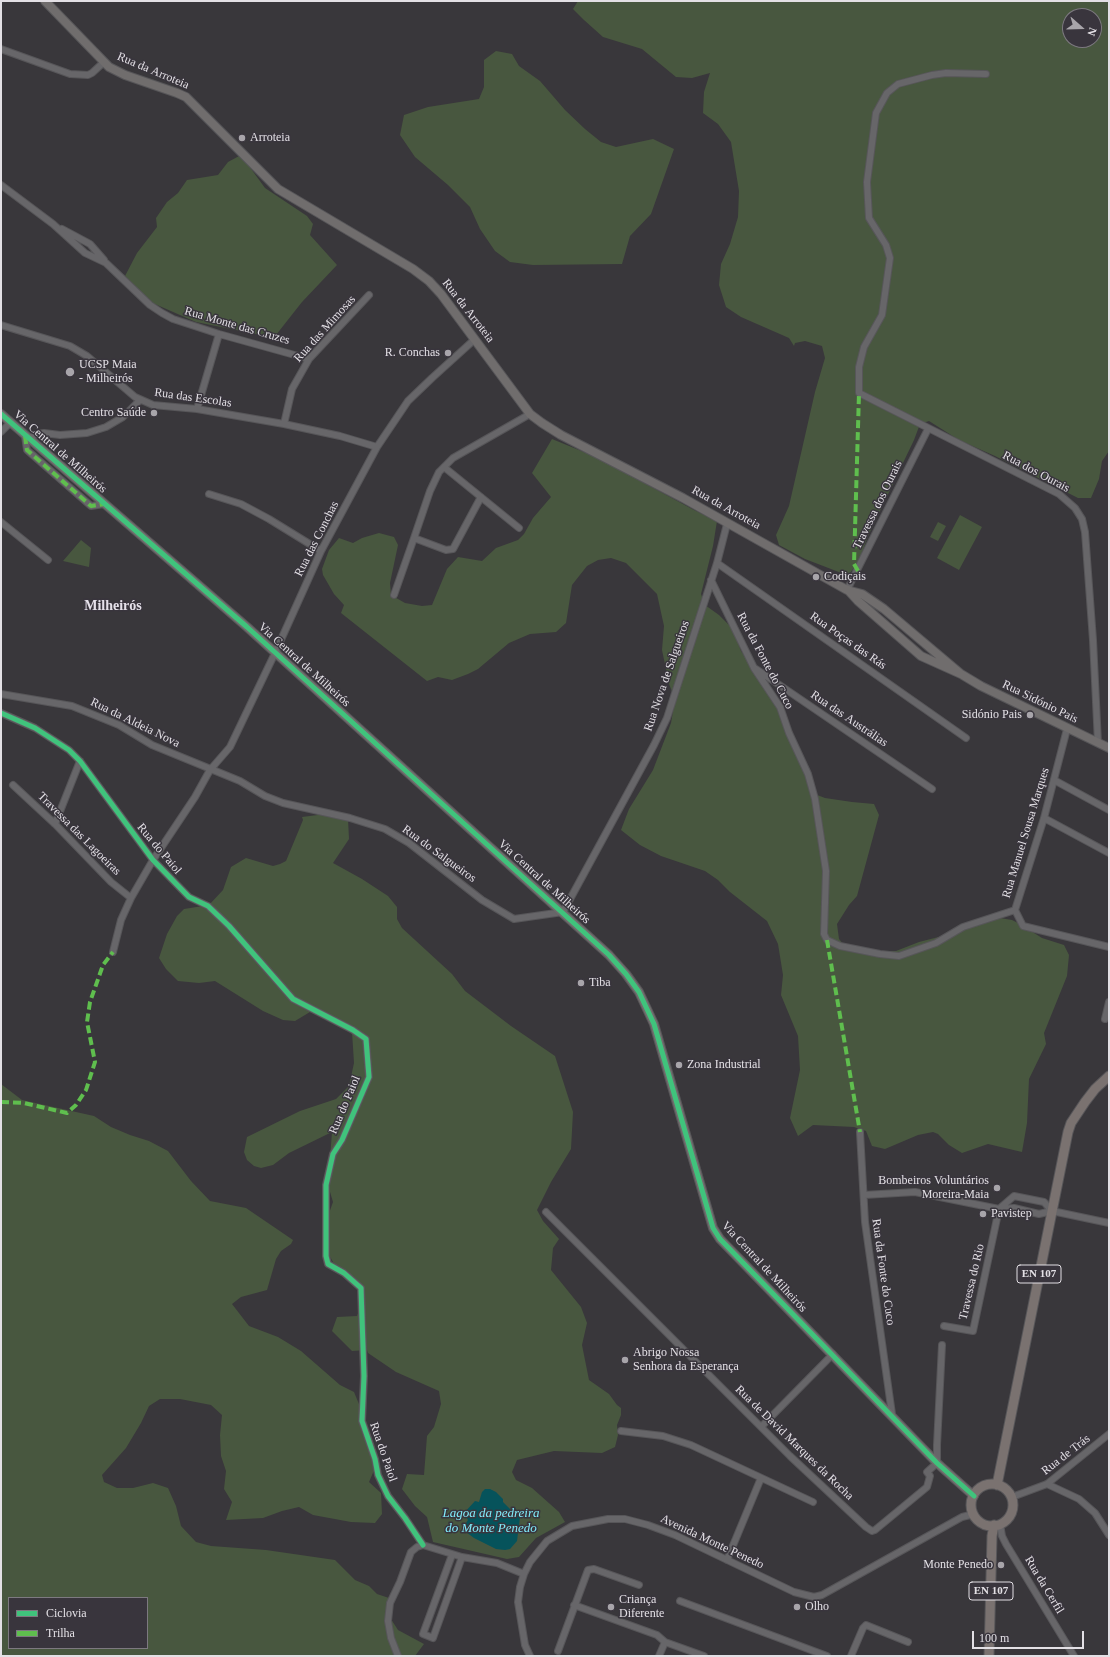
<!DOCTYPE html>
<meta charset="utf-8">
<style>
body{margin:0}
#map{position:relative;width:1110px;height:1657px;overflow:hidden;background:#39373b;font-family:"Times New Roman",serif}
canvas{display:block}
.frame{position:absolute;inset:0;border:2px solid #e3e0e5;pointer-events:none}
.legend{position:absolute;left:8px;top:1597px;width:140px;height:52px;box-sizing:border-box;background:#39353d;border:1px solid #7d7980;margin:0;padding:5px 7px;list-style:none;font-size:12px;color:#e3e0e5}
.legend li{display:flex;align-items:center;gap:8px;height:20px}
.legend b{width:20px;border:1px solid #7d7980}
.north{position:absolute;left:1062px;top:8px;width:40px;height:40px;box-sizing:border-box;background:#39353d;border:1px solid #7d7980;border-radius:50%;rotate:110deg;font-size:11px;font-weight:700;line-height:16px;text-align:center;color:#e3e0e5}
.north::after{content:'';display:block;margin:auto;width:14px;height:18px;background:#a8a5aa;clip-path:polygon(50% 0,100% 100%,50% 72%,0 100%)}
.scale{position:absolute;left:972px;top:1631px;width:112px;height:18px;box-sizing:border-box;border:2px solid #e3e0e5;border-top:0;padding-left:5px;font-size:12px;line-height:14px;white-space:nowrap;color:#e3e0e5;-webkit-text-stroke:3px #39353d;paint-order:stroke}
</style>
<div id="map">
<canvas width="1110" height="1657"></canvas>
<div class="frame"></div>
<ul class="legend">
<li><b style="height:5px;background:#40c37c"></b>Ciclovia</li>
<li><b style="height:5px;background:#5fbe4e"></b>Trilha</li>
</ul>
<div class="north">N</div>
<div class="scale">100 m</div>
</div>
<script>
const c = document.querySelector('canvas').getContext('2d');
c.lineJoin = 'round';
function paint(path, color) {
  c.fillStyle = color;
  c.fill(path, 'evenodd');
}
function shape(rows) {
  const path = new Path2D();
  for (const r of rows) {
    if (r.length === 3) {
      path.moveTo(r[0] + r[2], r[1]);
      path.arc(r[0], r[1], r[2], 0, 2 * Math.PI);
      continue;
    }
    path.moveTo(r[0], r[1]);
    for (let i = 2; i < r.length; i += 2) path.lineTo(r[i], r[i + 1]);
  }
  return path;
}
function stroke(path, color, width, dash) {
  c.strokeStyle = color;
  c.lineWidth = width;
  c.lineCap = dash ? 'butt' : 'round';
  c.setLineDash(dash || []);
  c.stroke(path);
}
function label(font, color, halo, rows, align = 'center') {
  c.font = font + ' "Times New Roman",serif';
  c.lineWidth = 3;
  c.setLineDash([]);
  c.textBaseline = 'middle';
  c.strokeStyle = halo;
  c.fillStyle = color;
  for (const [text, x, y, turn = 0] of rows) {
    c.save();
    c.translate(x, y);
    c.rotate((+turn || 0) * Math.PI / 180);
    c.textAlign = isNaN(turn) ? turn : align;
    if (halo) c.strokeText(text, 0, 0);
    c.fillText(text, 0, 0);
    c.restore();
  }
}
const green = shape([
 [578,1,1109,1,1109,451,1102,461,1099,479,1091,498,1078,498,995,456,959,440,929,421,920,424,914,440,868,536,859,561,850,573,844,574,805,559,779,545,776,535,789,506,815,392,825,358,822,346,805,341,795,343,794,346,789,338,741,317,726,307,719,285,721,264,730,244,738,217,739,191,731,142,718,124,703,113,704,92,710,73,692,78,676,77,642,49,603,37,584,20,573,9],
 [1070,16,1094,16,1094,40,1070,40],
 [496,51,512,54,519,66,540,81,565,110,585,129,601,142,616,147,653,139,674,149,651,214,630,236,622,264,533,265,510,262,495,251,480,229,470,207,448,185,415,157,400,135,404,115,428,107,479,99,484,87,484,60],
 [241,155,265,188,307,216,313,224,310,235,337,265,302,302,276,335,266,336,196,322,148,301,125,276,137,253,157,227,156,218,167,202,178,193,187,180,218,175,228,162],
 [552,439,596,457,694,510,717,521,713,546,701,594,705,605,719,615,733,629,741,651,768,690,793,739,812,793,825,798,852,802,874,804,879,815,857,896,849,905,837,924,839,939,844,945,877,952,896,951,919,942,958,932,986,921,1000,918,1012,920,1020,924,1042,938,1064,945,1069,955,1067,976,1044,1033,1046,1044,1029,1079,1027,1123,1022,1152,988,1144,962,1153,949,1145,938,1134,933,1132,918,1135,885,1149,872,1146,866,1131,854,1127,813,1125,798,1136,790,1118,800,1070,798,1036,781,995,783,975,778,944,767,921,730,892,718,880,705,871,661,856,640,845,621,830,629,809,653,770,671,723,675,699,669,684,666,669,662,650,664,626,657,594,626,563,611,558,598,560,587,566,572,585,566,623,556,632,530,634,509,643,478,669,468,674,452,680,438,677,427,681,341,613,344,605,334,594,323,575,322,569,329,550,339,538,353,543,362,538,379,533,394,537,398,545,390,583,391,595,405,603,422,606,432,605,447,569,458,557,482,561,496,548,518,540,524,534,533,518,551,497,532,473],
 [960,515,982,527,959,570,937,558],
 [938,522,946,526,938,541,930,537],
 [81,540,91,548,89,567,63,561],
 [341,812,348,819,349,839,333,863,362,879,388,896,397,907,397,919,402,928,452,974,465,991,511,1026,555,1056,573,1112,571,1149,551,1182,537,1210,543,1221,559,1239,553,1248,551,1270,581,1307,587,1323,582,1345,589,1380,609,1394,617,1405,621,1408,621,1415,617,1425,618,1435,615,1447,602,1453,554,1451,517,1460,512,1472,516,1480,532,1488,559,1512,565,1522,536,1538,519,1557,507,1559,433,1542,427,1517,415,1506,402,1489,407,1474,424,1475,427,1436,434,1427,441,1404,439,1391,396,1372,368,1353,367,1350,352,1351,332,1331,337,1317,357,1316,363,1299,358,1281,336,1267,329,1255,327,1219,333,1202,328,1185,332,1132,289,1153,273,1165,261,1168,254,1166,247,1160,244,1152,247,1137,300,1111,336,1099,349,1086,354,1063,352,1032,329,1018,310,1012,295,1021,283,1020,263,1011,215,981,199,983,178,981,166,969,159,958,167,934,177,916,184,909,209,905,223,890,231,867,246,858,273,866,280,864,286,861,303,820,302,817],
 [1,1084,22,1100,94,1116,111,1127,130,1135,149,1141,168,1151,191,1181,210,1201,246,1208,293,1240,291,1244,281,1251,276,1259,267,1290,241,1297,232,1304,249,1326,278,1337,301,1351,340,1385,354,1392,361,1409,362,1432,369,1450,379,1459,369,1482,381,1493,382,1514,375,1523,351,1522,313,1515,299,1507,282,1511,263,1518,226,1520,232,1502,224,1489,226,1471,221,1456,220,1435,222,1415,211,1405,180,1399,160,1399,149,1406,141,1423,126,1448,102,1475,104,1482,117,1488,133,1488,153,1483,168,1488,176,1506,181,1526,196,1542,211,1546,266,1550,335,1560,355,1580,369,1586,377,1594,392,1599,389,1616,398,1630,424,1644,415,1656,1,1656],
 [9,1598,147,1598,147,1648,9,1648]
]);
const water = shape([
 [485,1489,490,1489,496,1492,503,1499,503,1502,511,1510,515,1508,520,1517,517,1541,510,1549,505,1550,496,1549,474,1538,462,1529,468,1520,464,1513,475,1501,479,1502,482,1492]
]);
const street = shape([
 [1,49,70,74,88,75,92,73,104,62],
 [986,74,946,73,932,75,898,84,887,93,876,113,867,182,869,218,886,245,890,258,882,315,864,347,859,367,859,393,1059,494,1075,508,1082,519,1085,532,1093,640,1098,743],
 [1,185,53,224,85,253,106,263,150,305,162,313,173,319,219,334,309,359],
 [62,229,90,244,104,260],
 [1,325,70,346,87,356,135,397,153,405,197,409,284,424,340,436,377,447],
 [197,409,219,334],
 [284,424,292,389,309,359,369,295],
 [1,432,10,423],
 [25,436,27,450,91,506,104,504],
 [29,439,36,434,44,433,60,435,87,433,106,427,123,417,140,400],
 [444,467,519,528],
 [209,494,241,504,269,519,321,551],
 [481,497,453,549,446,550,414,538,430,491,439,472,453,458,530,414],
 [1,522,48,560],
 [717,563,966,738],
 [711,580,754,668,780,707,789,733,808,774,815,799,826,871,824,934,827,940,840,946,880,954,899,956,936,943,963,927,1015,910],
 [847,590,928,429],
 [394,595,414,538],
 [756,669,932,789],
 [1,694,72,706,119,725,152,745,240,781,265,796,283,803,350,818,385,829,409,843,482,900,514,919,563,912,654,745,667,718,717,563,727,524],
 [1,713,35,728,69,750,80,761,153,860,189,897,208,906,229,926,293,999,353,1030,366,1039,369,1077,342,1140,333,1154,326,1185,326,1256,328,1264,344,1273,361,1288,364,1376,362,1421,375,1459,378,1475,388,1496,405,1518,423,1545],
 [1067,729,1044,818,1015,910,1023,926,1109,947],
 [1054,780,1109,810],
 [13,785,55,824,111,882,131,898],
 [1044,818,1109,853],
 [55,824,80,761],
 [113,952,121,920,131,898,153,860,195,797,210,770,230,747,275,653,321,551,377,447,408,401,432,378,475,339],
 [1105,1019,1109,1002],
 [860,1132,865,1222,892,1414],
 [864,1195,915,1192,999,1209,1014,1208,1039,1214,1052,1211,1109,1223],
 [999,1209,1014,1196,1044,1202,1052,1211],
 [546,1212,790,1456,866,1527,872,1531,875,1530,927,1487,930,1476,927,1472,937,1463,937,1445,942,1345],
 [944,1326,973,1331,999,1209],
 [761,1427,833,1354],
 [621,1431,663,1436,691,1445,813,1502],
 [1047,1484,1079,1499,1095,1513,1109,1535],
 [1012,1497,1047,1484,1109,1434],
 [1000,1524,1002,1536,1006,1544,1074,1656],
 [423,1545,462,1557,497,1563,524,1574],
 [452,1555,423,1634,433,1638,462,1557],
 [727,1560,761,1478],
 [680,1601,827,1656],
 [574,1605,657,1635,665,1642],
 [558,1651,588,1570,594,1569,639,1585],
 [398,1656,391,1638,388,1621,390,1603,400,1582,411,1552,417,1547,423,1545],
 [530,1656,525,1645,518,1602,520,1587,524,1574,530,1562,547,1541,572,1526,608,1519,625,1519,648,1525,675,1535,794,1592,814,1597,822,1595,962,1517,974,1514],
 [659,1656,665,1642,704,1656],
 [851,1656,863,1628,866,1625,908,1642]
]);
const secondary = shape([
 [45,1,109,67,125,75,177,93,186,97,278,189,413,269,429,281,441,294,530,414,542,423,561,435,683,498,847,590,862,594,884,609,961,674],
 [1,414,247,627,609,955,626,974,639,992,654,1024,713,1228,720,1239,937,1463,974,1496],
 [848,590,858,601,921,656,961,674,981,686,1109,748]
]);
const primary = shape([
 [992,1505,21],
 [997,1485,1068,1132,1071,1123,1085,1102,1095,1089,1109,1076],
 [989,1656,992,1536,994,1525]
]);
const quiet = shape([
 [25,436,27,450,91,506,104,504],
 [858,571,854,564,859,393],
 [827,940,860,1132],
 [1,1102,24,1103,67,1113,76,1105,86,1090,95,1062,87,1022,90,1002,103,965,113,952]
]);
const cycleway = shape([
 [1,414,247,627,609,955,626,974,639,992,654,1024,713,1228,720,1239,937,1463,974,1496],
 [1,713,35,728,69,750,80,761,153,860,189,897,208,906,229,926,293,999,353,1030,366,1039,369,1077,342,1140,333,1154,326,1185,326,1256,328,1264,344,1273,361,1288,364,1376,362,1421,375,1459,378,1475,388,1496,405,1518,423,1545]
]);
const markers = [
 [242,138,4,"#a8a5aa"],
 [448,353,4,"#a8a5aa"],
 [70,372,5,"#a8a5aa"],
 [154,413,4,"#a8a5aa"],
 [816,577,4,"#a8a5aa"],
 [1030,715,4,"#a8a5aa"],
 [581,983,4,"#a8a5aa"],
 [679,1065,4,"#a8a5aa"],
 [997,1188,4,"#a8a5aa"],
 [983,1214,4,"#a8a5aa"],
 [625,1360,4,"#a8a5aa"],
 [1001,1565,4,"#a8a5aa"],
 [611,1607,4,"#a8a5aa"],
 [797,1607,4,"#a8a5aa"]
];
const shields = [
 [1039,1274,44],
 [991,1591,44]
];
const shieldNames = [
 ["EN 107",1039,1274],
 ["EN 107",991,1591]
];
const streetNames = [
 ["Rua da Arroteia",153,71,23],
 ["Rua da Arroteia",468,311,52],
 ["Rua Monte das Cruzes",237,326,16],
 ["Rua das Mimosas",325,329,-48],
 ["Rua das Escolas",193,398,8],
 ["Via Central de Milheirós",60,452,41],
 ["Rua dos Ourais",1036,472,28],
 ["Travessa dos Ourais",878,505,-64],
 ["Rua da Arroteia",726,508,29],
 ["Rua das Conchas",317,539,-63],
 ["Rua Poças das Rás",848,641,35],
 ["Rua da Fonte do Cuco",765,661,62],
 ["Via Central de Milheirós",304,665,42],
 ["Rua Nova de Salgueiros",667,676,-71],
 ["Rua Sidónio Pais",1040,702,26],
 ["Rua das Austrálias",849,719,34],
 ["Rua da Aldeia Nova",135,723,26],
 ["Rua Manuel Sousa Marques",1026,833,-73],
 ["Travessa das Lagoeiras",79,834,45],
 ["Rua do Paiol",159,849,50],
 ["Rua do Salgueiros",439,854,36],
 ["Via Central de Milheirós",544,882,42],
 ["Rua do Paiol",345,1105,-67],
 ["Via Central de Milheirós",764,1267,47],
 ["Rua da Fonte do Cuco",883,1272,82],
 ["Travessa do Rio",972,1282,-77],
 ["Rua de David Marques da Rocha",794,1443,44],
 ["Rua do Paiol",383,1452,71],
 ["Rua de Trás",1066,1455,-38],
 ["Avenida Monte Penedo",712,1542,25],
 ["Rua da Cerfil",1044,1585,59]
];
const poiNames = [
 ["Arroteia",250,138],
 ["R. Conchas",440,353,"right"],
 ["UCSP Maia",79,365],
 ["- Milheirós",79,379],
 ["Centro Saúde",146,413,"right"],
 ["Codiçais",824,577],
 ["Sidónio Pais",1022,715,"right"],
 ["Tiba",589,983],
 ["Zona Industrial",687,1065],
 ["Bombeiros Voluntários",989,1181,"right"],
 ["Moreira-Maia",989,1195,"right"],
 ["Pavistep",991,1214],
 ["Abrigo Nossa",633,1353],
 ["Senhora da Esperança",633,1367],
 ["Monte Penedo",993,1565,"right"],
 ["Criança",619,1600],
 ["Diferente",619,1614],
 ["Olho",805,1607]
];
const waterNames = [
 ["Lagoa da pedreira",491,1514],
 ["do Monte Penedo",491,1529]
];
const quarterNames = [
 ["Milheirós",113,606]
];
paint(green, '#48573f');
paint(water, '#06535b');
stroke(street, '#575659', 8);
stroke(secondary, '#575659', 10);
stroke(primary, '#575659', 11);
stroke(street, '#676669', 6);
stroke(secondary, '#706d6d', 8);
stroke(primary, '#7a7270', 9);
stroke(quiet, '#5fbe4e', 4, [8, 4]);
stroke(cycleway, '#40c37c', 5);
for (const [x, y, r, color] of markers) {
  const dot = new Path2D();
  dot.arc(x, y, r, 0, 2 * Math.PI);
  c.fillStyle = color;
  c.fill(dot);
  stroke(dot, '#39353d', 1.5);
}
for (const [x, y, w] of shields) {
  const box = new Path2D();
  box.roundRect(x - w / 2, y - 9, w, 18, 3);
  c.fillStyle = '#39353d';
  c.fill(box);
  stroke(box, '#e3e0e5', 1);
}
label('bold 11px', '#e3e0e5', null, shieldNames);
label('12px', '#e3e0e5', '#39353d', streetNames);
label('12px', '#e3e0e5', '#39353d', poiNames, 'left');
label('italic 13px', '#80ebf9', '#39353d', waterNames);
label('bold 14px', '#e5e1ea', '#39353d', quarterNames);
</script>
